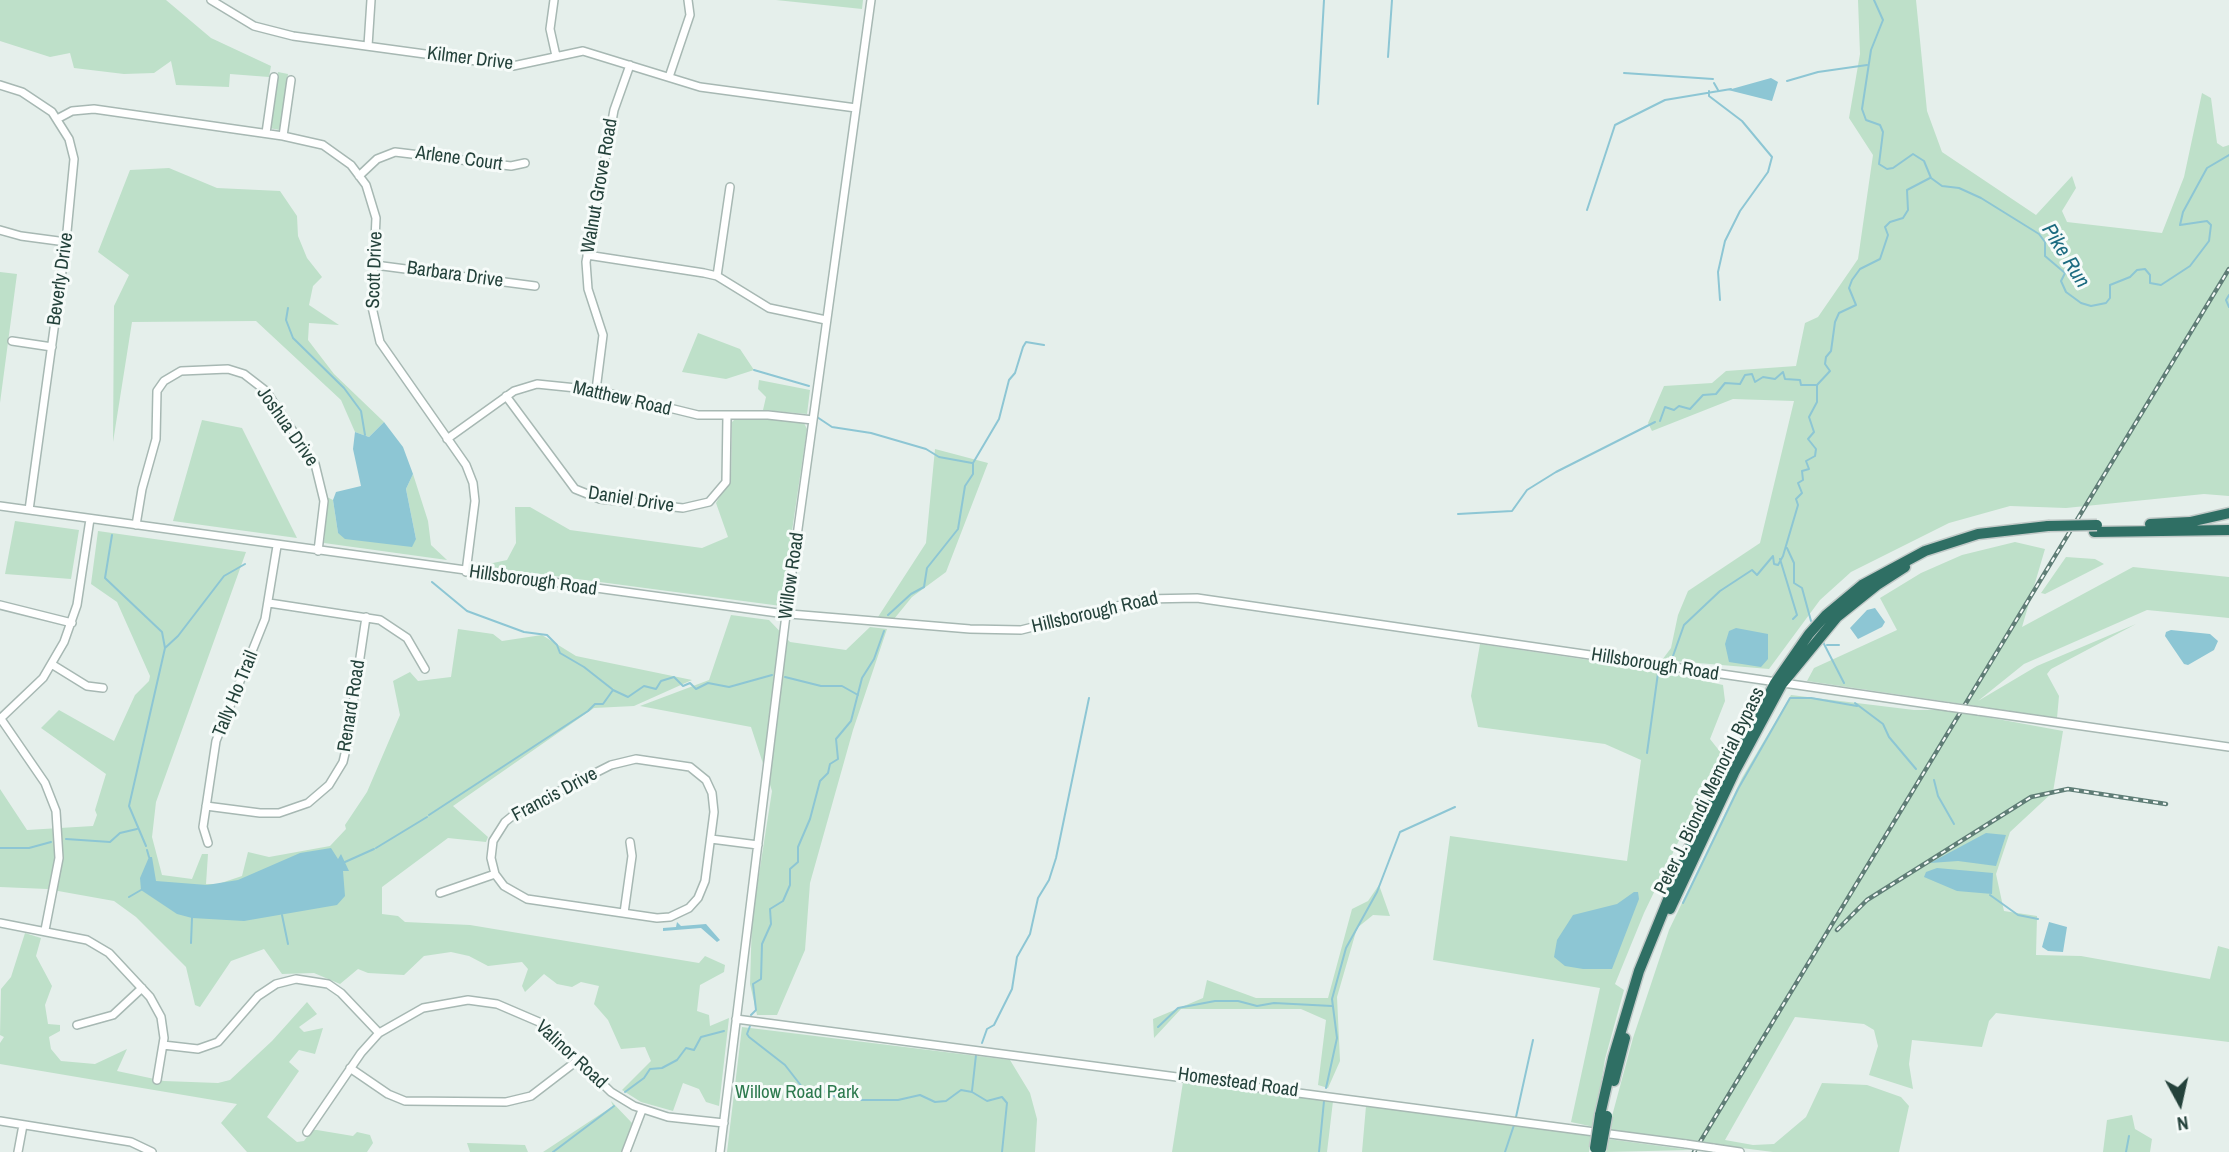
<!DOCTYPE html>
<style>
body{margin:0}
#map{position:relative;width:2229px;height:1152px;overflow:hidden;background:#e5efeb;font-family:"Archivo Narrow",sans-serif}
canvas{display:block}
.north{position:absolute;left:2145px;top:1068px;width:70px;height:70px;-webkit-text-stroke:5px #f6fbf9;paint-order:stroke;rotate:172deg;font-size:19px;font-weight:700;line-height:28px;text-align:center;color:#24423b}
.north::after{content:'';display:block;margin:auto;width:24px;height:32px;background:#24423b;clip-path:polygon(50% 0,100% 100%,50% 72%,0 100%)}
</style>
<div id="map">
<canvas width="2229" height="1152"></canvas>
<div class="north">N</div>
</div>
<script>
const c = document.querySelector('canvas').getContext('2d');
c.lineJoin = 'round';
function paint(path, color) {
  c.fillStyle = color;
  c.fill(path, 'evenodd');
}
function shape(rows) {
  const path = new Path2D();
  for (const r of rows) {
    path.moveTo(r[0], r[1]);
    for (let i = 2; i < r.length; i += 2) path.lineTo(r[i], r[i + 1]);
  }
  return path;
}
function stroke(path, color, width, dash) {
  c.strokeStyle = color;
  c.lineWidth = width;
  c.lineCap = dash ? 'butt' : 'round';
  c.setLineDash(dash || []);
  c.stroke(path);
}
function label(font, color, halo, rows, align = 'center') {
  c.font = font + ' "Archivo Narrow",sans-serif';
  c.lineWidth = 6;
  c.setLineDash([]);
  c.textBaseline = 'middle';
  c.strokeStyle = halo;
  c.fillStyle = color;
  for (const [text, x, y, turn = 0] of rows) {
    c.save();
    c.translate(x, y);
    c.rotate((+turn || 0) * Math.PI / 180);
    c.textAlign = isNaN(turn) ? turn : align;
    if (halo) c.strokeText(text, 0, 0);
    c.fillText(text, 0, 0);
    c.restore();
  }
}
const green = shape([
 [0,0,166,0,211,38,271,66,269,77,230,74,229,87,176,85,171,61,154,73,124,74,74,68,70,53,50,57,0,41],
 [776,0,863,0,862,9],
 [1858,0,1916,0,1927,111,1942,152,2036,215,2072,176,2076,188,2062,211,2067,222,2162,233,2184,177,2202,93,2211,98,2217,143,2223,147,2229,145,2229,496,2204,494,2066,508,2010,506,1949,523,1851,572,1820,600,1769,669,1662,660,1671,648,1678,615,1688,591,1760,543,1794,401,1733,399,1652,431,1648,423,1664,386,1712,383,1726,371,1796,366,1805,323,1818,317,1858,259,1873,155,1849,118,1860,54],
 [278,72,288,74,280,130,269,128],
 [169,168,217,188,280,191,297,216,298,236,307,258,322,277,313,286,309,305,339,325,309,323,308,340,334,374,384,422,369,437,355,432,341,400,256,321,132,322,113,442,114,306,129,275,98,252,130,170],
 [0,272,17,274,0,403],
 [698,333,740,349,754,370,726,379,682,372],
 [759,380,810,390,807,414,763,410,766,397,758,389],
 [735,419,774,419,804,423,807,429,781,606,479,566,507,560,516,543,515,507,530,507,570,530,702,548,728,537,716,503,731,477,732,422],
 [202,420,242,428,297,538,173,521],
 [935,449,988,463,946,572,912,597,894,619,878,617,926,543],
 [413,474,428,521,431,545,447,560,324,543,327,497,333,500,338,533,416,539,406,489],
 [15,521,79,530,71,579,5,574],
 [98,531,246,552,156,802,152,837,162,875,192,879,202,854,208,854,206,884,218,884,242,876,248,852,269,857,330,846,346,829,345,825,367,792,400,715,393,681,410,672,418,681,451,677,458,629,493,634,502,641,542,635,576,656,692,680,634,706,594,708,453,806,488,837,486,842,448,838,382,887,382,914,398,916,405,922,470,925,699,963,705,956,725,965,724,972,700,985,697,1011,709,1015,710,1026,729,1018,719,1106,706,1102,699,1089,683,1083,673,1111,641,1102,622,1090,651,1061,645,1047,621,1049,608,1020,594,1004,599,986,581,982,572,987,557,984,544,974,525,992,522,986,528,969,522,962,488,966,469,956,451,952,424,956,404,975,368,973,358,969,340,984,314,973,282,974,264,949,231,961,200,1007,195,1005,186,967,136,917,114,901,47,889,0,887,0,789,27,830,93,826,97,815,95,810,106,774,41,728,59,710,114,741,135,695,149,681,150,676,117,602,91,584],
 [2015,542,2045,549,2022,627,2133,567,2229,577,2229,618,2147,610,2024,664,1978,701,2037,666,2136,624,2051,669,2047,674,2059,696,2057,718,1807,681,1814,668,1897,630,1880,598,1921,573,1962,555],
 [2066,557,2095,559,2104,564,2045,594,2041,593],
 [731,615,769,620,790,642,846,650,870,627,887,629,853,730,810,883,805,950,777,1015,757,1015,750,984,752,919,772,791,751,727,640,706,709,680],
 [1480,644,1650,669,1723,685,1725,701,1710,739,1721,753,1644,913,1615,984,1624,990,1605,1059,1594,1127,1571,1122,1600,988,1433,960,1450,836,1627,861,1641,760,1605,744,1478,727,1471,696],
 [1791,695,1914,710,1948,710,2063,731,2053,792,2010,832,1996,874,2004,911,2037,916,2036,955,2081,956,2210,979,2218,946,2229,949,2229,1042,1996,1013,1989,1021,1982,1047,1912,1040,1909,1064,1913,1089,1869,1075,1878,1046,1874,1030,1864,1024,1795,1017,1725,1140,1753,1145,1774,1144,1806,1117,1822,1083,1867,1085,1901,1097,1909,1106,1899,1152,1773,1152,1608,1131,1633,1038,1669,930,1742,778],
 [1379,885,1390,916,1373,915,1357,928,1337,997,1340,1061,1328,1088,1318,1085,1326,1020,1301,1009,1181,1009,1154,1038,1153,1019,1203,998,1207,980,1256,998,1328,998,1352,909,1368,901],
 [25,933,41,938,36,956,52,986,45,1005,48,1024,60,1025,60,1031,49,1037,51,1049,61,1061,95,1064,127,1049,117,1071,164,1081,218,1083,230,1080,272,1041,307,1002,317,1014,299,1027,304,1032,323,1028,315,1054,299,1050,289,1062,299,1071,267,1117,297,1142,304,1141,312,1130,317,1130,353,1136,357,1132,370,1135,373,1143,367,1152,247,1152,221,1123,237,1104,0,1064,0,1043,4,1037,0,1035,1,989,11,977],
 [742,1027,1010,1060,1030,1093,1037,1119,1035,1152,727,1152],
 [1183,1082,1333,1101,1327,1152,1172,1152],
 [611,1101,632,1123,623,1152,543,1152,613,1106],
 [1366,1106,1592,1136,1589,1152,1362,1152],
 [2132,1115,2135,1129,2152,1139,2150,1152,2103,1152,2107,1120],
 [1608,1139,1691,1150,1606,1152],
 [467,1143,525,1145,528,1152,470,1152]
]);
const water = shape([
 [1771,78,1778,82,1772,101,1728,90],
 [384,422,403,447,413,474,406,489,416,539,412,547,345,539,338,533,333,500,336,492,361,486,353,449,355,432,369,437],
 [1875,608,1885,622,1882,627,1858,639,1850,628,1867,610],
 [1736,628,1768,634,1768,659,1761,667,1729,662,1725,644,1729,631],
 [2171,630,2210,634,2218,641,2214,650,2188,665,2184,664,2165,636,2166,632],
 [1986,833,2006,835,1996,866,1958,861,1930,863],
 [331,848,338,859,341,854,349,871,343,871,345,896,337,905,244,921,192,918,177,914,141,890,140,878,149,857,152,857,156,881,207,885,238,880,300,853],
 [1937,868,1993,873,1992,894,1957,891,1924,877,1926,872],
 [1634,892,1638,892,1639,899,1612,969,1583,969,1565,966,1554,957,1557,940,1573,915,1617,904],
 [677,922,681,926,706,924,720,940,717,942,701,928,663,931,663,928,676,927],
 [2049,922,2067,927,2063,952,2048,951,2042,947]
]);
const stream = shape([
 [1874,0,1883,20,1871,50,1862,109,1866,120,1880,125,1883,132,1879,164,1887,169,1893,168,1913,154,1924,161,1931,178,1942,186,1959,188,1981,198,2039,234,2045,242,2045,256,2065,273,2061,281,2066,292,2081,303,2091,306,2106,303,2110,298,2110,285,2130,277,2137,270,2145,269,2150,275,2150,283,2161,285,2190,266,2209,241,2211,225,2207,221,2180,225,2183,212,2207,168,2229,155],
 [1388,57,1392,0],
 [1624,73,1713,79],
 [1787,81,1818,72,1867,65],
 [1714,83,1718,90],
 [1709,91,1709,96,1742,121,1772,157,1768,172,1740,211,1725,241,1718,272,1720,300],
 [1318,104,1324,0],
 [1587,210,1615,125,1665,100,1731,89],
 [2229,295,2226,300,2229,307],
 [288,308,286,320,293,338,344,388,361,411,365,435],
 [754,370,809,386],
 [817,417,832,427,871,433,926,449,939,457,972,463],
 [1660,421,1665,407,1674,410,1679,406,1690,409,1703,395,1716,394,1725,383,1740,384,1745,375,1752,374,1755,382,1763,377,1775,379,1783,372,1785,379,1800,380,1801,385,1817,385],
 [1458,514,1512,511,1527,490,1556,472,1655,422],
 [112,535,105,578,162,632,165,648],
 [1787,548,1794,563,1794,583,1802,588,1811,621],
 [1780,559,1797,615,1793,619],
 [432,582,467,611,524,632,547,635,557,645,560,653,584,667,612,689],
 [888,615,911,594,924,587,927,568,958,529,965,486,973,474,973,463,999,419,1009,380,1015,373,1023,347,1026,342,1044,345],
 [1823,642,1844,683],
 [1827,645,1839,645],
 [1673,656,1684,625,1720,591,1752,570,1757,575,1773,556,1774,564,1778,565,1783,556,1798,505,1796,499,1802,493,1798,483,1803,480,1802,471,1809,469,1806,461,1815,456,1816,449,1808,439,1814,432,1809,417,1817,402,1817,385,1830,371,1825,364,1826,357,1831,351,1835,322,1839,313,1856,305,1849,288,1852,280,1860,269,1880,259,1888,235,1885,227,1890,222,1903,218,1908,210,1907,190,1930,178],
 [785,677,821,686,842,686,858,695],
 [1855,703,1883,724,1889,737,1916,769],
 [1647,753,1658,673],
 [1934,780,1938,796,1954,824],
 [429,815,588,711,595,704,603,704,613,690,628,697,644,686,656,689,661,681,674,677,683,686,690,683,696,689,708,683,729,687,772,675],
 [66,839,110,842,120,833,137,829],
 [146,846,129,806,165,648,178,636,224,576,245,564],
 [0,848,29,848,51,842],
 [376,848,427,817],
 [147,850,149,857],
 [345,862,374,849],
 [1990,895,2018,915,2038,919],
 [129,897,141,890],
 [1683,903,1738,789,1790,698,1811,698,1857,706],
 [282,915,288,944],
 [191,943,192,918],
 [751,1015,756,1010,753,984,761,979,762,944,771,924,770,909,783,901,790,885,790,869,798,862,798,847,810,819,820,781,828,773,830,764,838,759,836,739,851,721,862,678,874,659,884,631],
 [750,1026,747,1034,749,1037,785,1065,806,1092,815,1087,842,1100,898,1100,920,1095,935,1102,946,1101,961,1090,972,1092,987,1101,1002,1097,1007,1103,1002,1152],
 [1158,1027,1178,1008,1215,1001,1238,1001,1257,1006,1274,1003,1332,1006],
 [982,1043,987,1029,994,1025,1012,989,1017,957,1030,934,1038,898,1049,880,1056,858,1089,698],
 [1326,1088,1337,1038,1332,999,1346,948,1377,892,1400,832,1455,807],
 [972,1091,976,1055],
 [625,1092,644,1078,650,1069,662,1068,677,1060,686,1048,694,1050,701,1037,724,1031],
 [1516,1117,1533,1040],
 [553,1152,614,1106],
 [1319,1152,1324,1101],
 [1505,1152,1514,1125],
 [2126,1152,2129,1136]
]);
const minor = shape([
 [211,0,254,26,293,36,513,66,583,51,700,87,856,108],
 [554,0,550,29,556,56],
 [368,46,371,0],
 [669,77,690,15,688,0],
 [0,85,22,92,52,112,69,139,74,159,66,242,29,510],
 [57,119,72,111,94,109,283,136,323,145,351,165,366,185,376,218,372,307,380,342,466,465,473,483,475,501,466,572],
 [266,133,274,77],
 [283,136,291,80],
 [359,176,377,159,395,152,511,166,525,163],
 [0,230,21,236,66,242],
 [587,255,704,273,717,276,769,308,826,320],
 [375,265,535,286],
 [717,276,730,187],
 [12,341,52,347],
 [596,390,603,335,588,289,586,262,614,110,630,65],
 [506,396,575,489,600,499,683,508,709,502,726,482,727,416],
 [447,439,514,391,537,384,596,390,698,415,768,415,813,420],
 [0,506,778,613,970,629,1021,630,1145,599,1197,598,1949,707],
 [136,525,142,489,156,439,157,391,164,381,181,371,228,369,244,374,266,391,315,464,324,501,318,551],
 [269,603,380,620,407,638,425,669],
 [0,605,72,623],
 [53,665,87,686,103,688],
 [1978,711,2229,747],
 [0,719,43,678,64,642,77,605,90,519],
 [1,719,45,783,56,811,59,858,45,930],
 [636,759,690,767,706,780,712,793,714,812,705,881,698,898,689,908,670,917,657,918,527,899,504,886,495,874,491,858,493,841,505,822,516,813,611,765,636,759],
 [206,806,260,813,279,813,308,803,329,785,343,762,347,745,366,617],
 [711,839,758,845],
 [208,843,203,827,216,741,265,619,277,546],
 [440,893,495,874],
 [624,913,632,856,630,842],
 [0,923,87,940,109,953,150,997,161,1017,164,1038,157,1080],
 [736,1019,1686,1144],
 [77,1025,113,1015,142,988],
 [163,1045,198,1049,218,1042,258,996,276,984,296,979,328,984,341,993,379,1033],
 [350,1068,388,1094,405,1101,506,1102,531,1096,578,1060],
 [0,1121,131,1142,152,1152],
 [307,1132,361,1053,379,1033,423,1008,468,1000,497,1004,539,1022,611,1092,634,1106,668,1117,724,1123],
 [1713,1148,1740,1152],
 [18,1152,23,1125],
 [626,1152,642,1110],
 [720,1152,785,623,871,0]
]);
const highway = shape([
 [2150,524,2190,522,2229,513],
 [2094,532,2229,530],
 [1670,909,1734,773,1782,684,1837,617,1877,585,1905,567],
 [1614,1081,1625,1038],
 [1600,1115,1613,1058,1639,971,1689,848,1775,683,1809,634,1826,615,1862,585,1925,551,1978,534,2048,526]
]);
const rail = shape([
 [1837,930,1867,900,2031,797,2068,789,2166,804],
 [1694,1152,2229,269]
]);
const minorBridge = shape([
 [1949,707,1978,711],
 [1686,1144,1713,1148]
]);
const highwayBridge = shape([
 [2048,526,2097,525],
 [1595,1148,1600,1115],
 [1601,1149,1607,1116]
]);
const streetNames = [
 ["Kilmer Drive",470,59,7],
 ["Arlene Court",459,159,8],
 ["Walnut Grove Road",600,186,-80],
 ["Scott Drive",375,270,-88],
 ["Barbara Drive",455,275,8],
 ["Beverly Drive",61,279,-82],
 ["Matthew Road",622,399,13],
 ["Joshua Drive",287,427,55],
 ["Daniel Drive",631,500,9],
 ["Willow Road",792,576,-82],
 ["Hillsborough Road",533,581,8],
 ["Hillsborough Road",1095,613,-13],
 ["Hillsborough Road",1655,665,9],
 ["Tally Ho Trail",236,694,-68],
 ["Renard Road",352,706,-81],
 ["Peter J. Biondi Memorial Bypass",1710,791,-64],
 ["Francis Drive",555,795,-28],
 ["Valinor Road",571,1055,43],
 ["Homestead Road",1238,1083,8]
];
const parkNames = [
 ["Willow Road Park",797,1093]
];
const waterNames = [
 ["Pike Run",2065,256,58]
];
paint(green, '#bee0c9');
paint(water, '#8dc6d4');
stroke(stream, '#8dc6d4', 2);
stroke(minor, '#a7b8b3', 10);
stroke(highway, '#c2cac8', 13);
stroke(minor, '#fff', 7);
stroke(highway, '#2f6f64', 10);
stroke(rail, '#5f7d76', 4.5);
stroke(rail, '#f6fbf9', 2, [5]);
stroke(minorBridge, '#a7b8b3', 10, []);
stroke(highwayBridge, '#c2cac8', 13, []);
stroke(minorBridge, '#fff', 7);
stroke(highwayBridge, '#2f6f64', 10);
label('19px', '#24423b', '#f6fbf9', streetNames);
label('19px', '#2d7a4e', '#f6fbf9', parkNames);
label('italic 21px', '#1c6b80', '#f6fbf9', waterNames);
</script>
